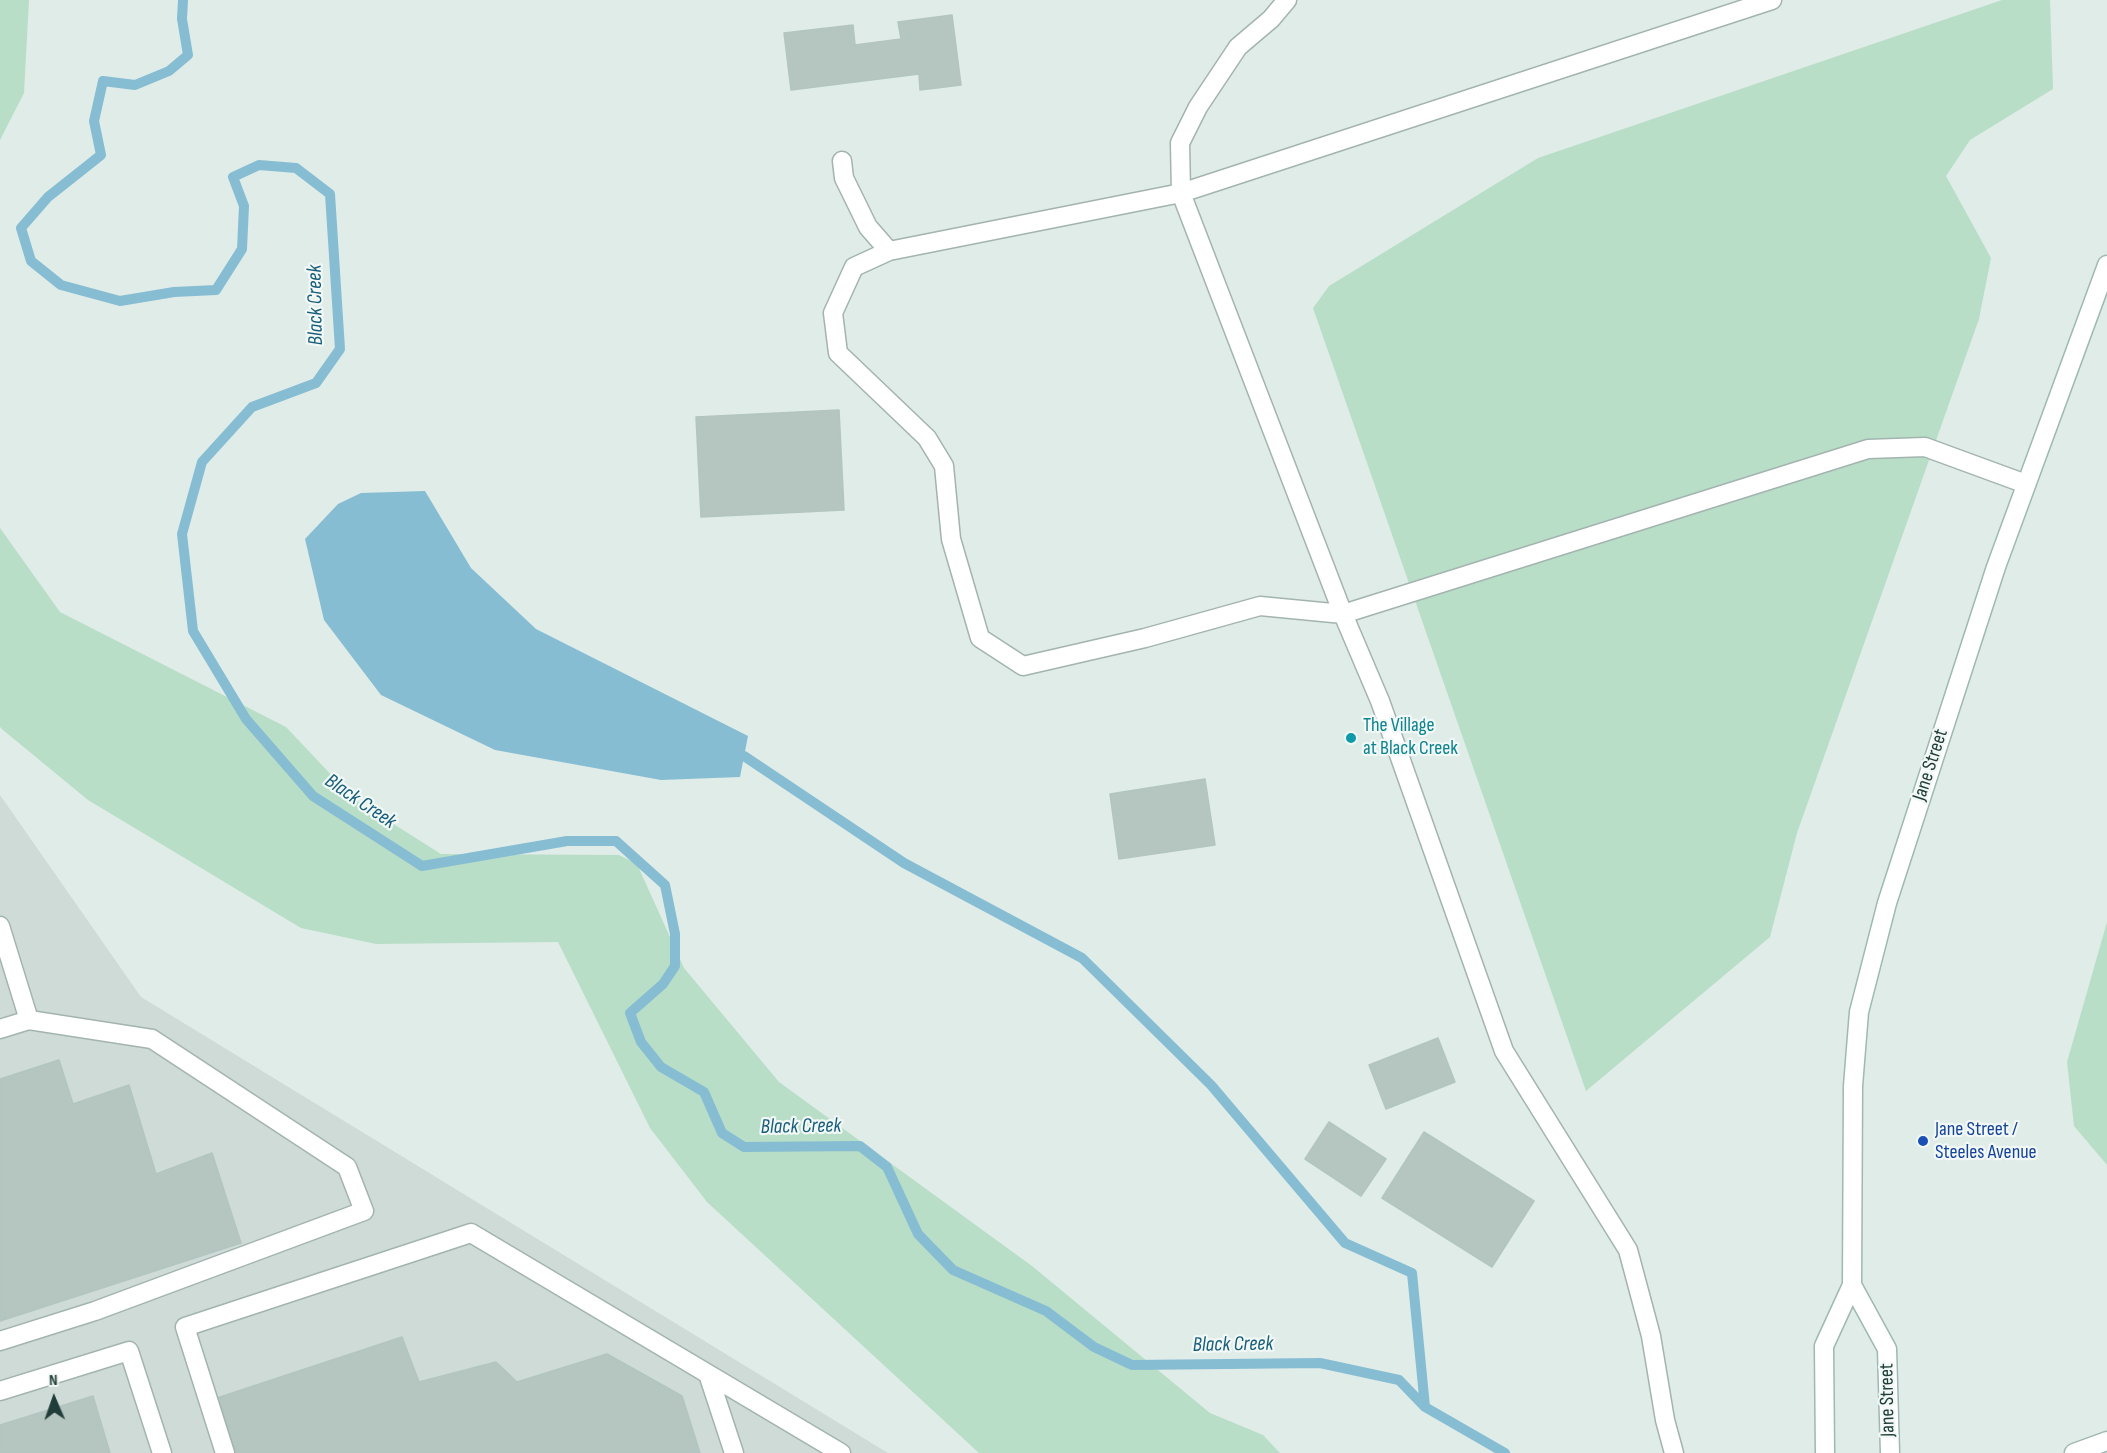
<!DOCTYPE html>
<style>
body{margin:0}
#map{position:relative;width:2107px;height:1453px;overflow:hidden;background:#e0ece8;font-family:"Sofia Sans Condensed",sans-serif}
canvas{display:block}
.north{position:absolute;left:24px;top:1369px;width:60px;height:60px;-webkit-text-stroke:4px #f1f8f5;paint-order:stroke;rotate:358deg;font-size:16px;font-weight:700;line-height:24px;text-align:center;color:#203d39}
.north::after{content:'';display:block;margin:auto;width:21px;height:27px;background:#203d39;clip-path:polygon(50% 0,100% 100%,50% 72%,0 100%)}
</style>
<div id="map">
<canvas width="2107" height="1453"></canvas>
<div class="north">N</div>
</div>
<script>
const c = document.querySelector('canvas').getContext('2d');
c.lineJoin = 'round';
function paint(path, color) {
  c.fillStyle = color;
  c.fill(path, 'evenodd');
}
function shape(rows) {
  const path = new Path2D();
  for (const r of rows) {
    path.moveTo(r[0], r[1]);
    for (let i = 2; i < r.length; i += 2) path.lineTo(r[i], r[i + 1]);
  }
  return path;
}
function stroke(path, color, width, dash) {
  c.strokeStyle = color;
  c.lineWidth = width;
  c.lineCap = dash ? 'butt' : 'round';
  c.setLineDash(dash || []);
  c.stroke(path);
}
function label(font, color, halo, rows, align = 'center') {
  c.font = font + ' "Sofia Sans Condensed",sans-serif';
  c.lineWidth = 4.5;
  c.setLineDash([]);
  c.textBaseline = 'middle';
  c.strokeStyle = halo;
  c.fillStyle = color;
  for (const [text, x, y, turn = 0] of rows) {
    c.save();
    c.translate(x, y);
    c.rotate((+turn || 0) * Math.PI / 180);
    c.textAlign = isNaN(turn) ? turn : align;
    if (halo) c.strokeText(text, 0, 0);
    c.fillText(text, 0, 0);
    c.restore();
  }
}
const built = shape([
 [0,795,141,997,888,1453,0,1453]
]);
const green = shape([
 [0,0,29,0,24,93,0,140],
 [2002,0,2050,0,2053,89,1970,140,1946,176,1991,258,1979,319,1797,833,1770,937,1586,1091,1313,308,1329,286,1538,158],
 [0,528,60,612,286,727,354,799,441,854,619,855,637,864,684,968,779,1082,1032,1266,1210,1413,1263,1435,1280,1453,979,1453,707,1202,650,1128,558,942,376,944,301,928,88,800,3,730,0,727],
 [2107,922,2107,1165,2074,1126,2067,1062]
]);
const water = shape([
 [425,491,471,568,536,629,748,736,740,777,661,780,495,750,381,695,324,620,305,539,338,504,361,493]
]);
const stream = shape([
 [183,0,182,19,188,55,169,71,135,85,103,81,94,121,101,155,48,197,21,228,31,261,61,285,120,301,174,292,216,290,242,249,244,206,233,177,259,165,296,168,330,194,340,349,316,383,252,407,202,462,182,534,193,631,246,719,313,796,422,866,567,841,616,841,665,885,675,934,675,966,663,984,630,1013,641,1042,661,1067,704,1092,722,1133,744,1147,860,1146,887,1167,918,1234,953,1270,1046,1311,1094,1347,1132,1365,1320,1363,1399,1380,1425,1407,1505,1453],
 [744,756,904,863,1082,958,1211,1085,1345,1243,1412,1273,1425,1407]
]);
const building = shape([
 [952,15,961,85,920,90,919,74,791,90,784,33,853,25,855,45,901,39,898,22,952,15],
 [839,410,844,510,701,517,696,417,839,410],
 [1205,779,1215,845,1119,859,1110,794,1205,779],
 [1438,1038,1455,1082,1386,1109,1369,1065,1438,1038],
 [59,1060,73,1104,129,1085,156,1174,212,1153,241,1243,0,1321,0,1079,59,1060],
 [1329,1122,1386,1159,1361,1196,1305,1159,1329,1122],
 [1424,1132,1534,1201,1492,1267,1382,1198,1424,1132],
 [402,1337,419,1382,496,1362,517,1382,607,1354,682,1396,700,1453,235,1453,217,1398,402,1337],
 [93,1396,110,1453,0,1453,0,1425,93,1396]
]);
const lane = shape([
 [1287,0,1271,19,1238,47,1198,107,1180,143,1181,193,1343,614,1260,606,1145,638,1023,666,980,638,951,539,944,466,927,438,838,353,833,313,854,267,889,251,1181,193,1772,0],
 [842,161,844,178,868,227,889,251],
 [0,926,29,1020,0,1029],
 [0,1341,95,1311,364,1211,347,1167,152,1039,29,1020],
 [708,1374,734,1453],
 [0,1391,129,1351,162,1453],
 [225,1453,185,1327,471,1233,841,1453],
 [1674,1453,1665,1420,1651,1336,1628,1250,1504,1051,1380,701,1343,614,1868,449,1925,447,2026,484]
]);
const secondary = shape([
 [1852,1285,1887,1349,1890,1453],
 [1825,1453,1824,1346,1852,1285,1853,1086,1859,1012,1887,903,1996,567,2107,265],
 [2074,1453,2107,1441]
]);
const markers = [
 [1351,738,6,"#0f9aa8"],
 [1923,1141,6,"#1a4fb4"]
];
const cultureNames = [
 ["The Village",1363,726],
 ["at Black Creek",1363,749]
];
const streetNames = [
 ["Jane Street",1931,765,-72],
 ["Jane Street",1888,1400,-91]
];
const transitNames = [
 ["Jane Street /",1935,1130],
 ["Steeles Avenue",1935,1153]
];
const waterNames = [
 ["Black Creek",316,305,-91],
 ["Black Creek",360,802,34],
 ["Black Creek",801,1127,-1],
 ["Black Creek",1233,1345,-1]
];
paint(built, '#cedbd7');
paint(green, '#b8dec7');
paint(water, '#86bdd3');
stroke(stream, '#86bdd3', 10);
paint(building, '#b5c6c1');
stroke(building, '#b2c5c0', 1.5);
stroke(lane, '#a3b4b0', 21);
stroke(secondary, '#9eb8b2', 21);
stroke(lane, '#fff', 18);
stroke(secondary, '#fff', 18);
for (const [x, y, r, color] of markers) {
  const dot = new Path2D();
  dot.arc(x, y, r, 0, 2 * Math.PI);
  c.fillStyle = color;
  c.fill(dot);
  stroke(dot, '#f1f8f5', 2);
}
label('20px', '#0d838f', '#f1f8f5', cultureNames, 'left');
label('20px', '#203d39', '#f1f8f5', streetNames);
label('20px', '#164399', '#f1f8f5', transitNames, 'left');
label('italic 21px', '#185d7a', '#f1f8f5', waterNames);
</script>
